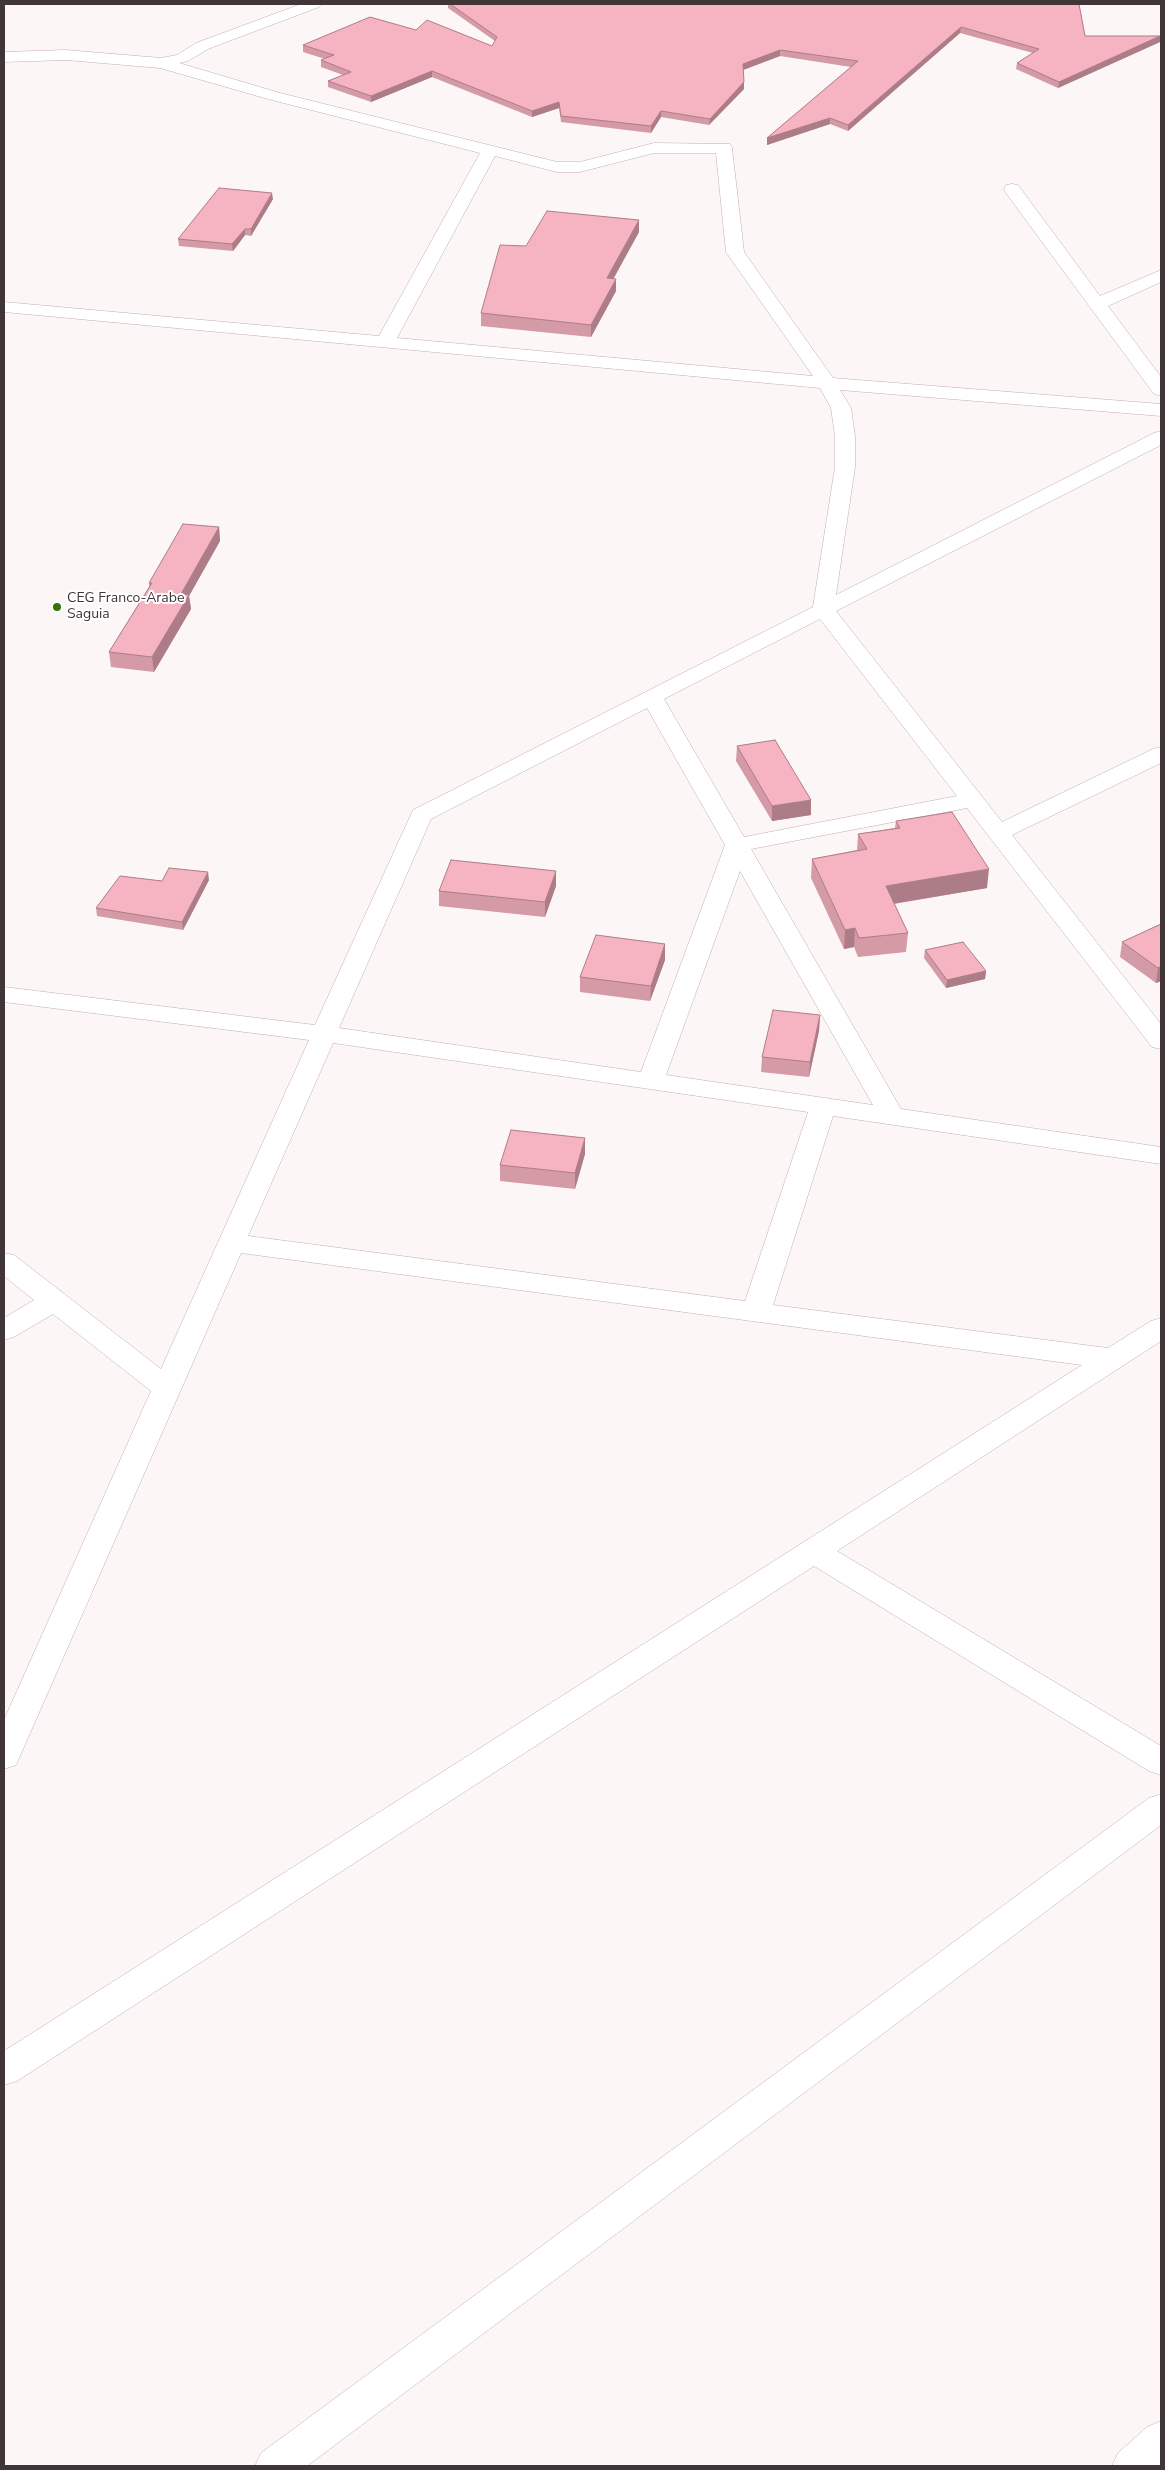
<!DOCTYPE html>
<style>
body{margin:0}
#map{position:relative;width:1165px;height:2470px;overflow:hidden;background:#fcf6f7;font-family:"Nunito Sans",sans-serif}
canvas{display:block}
.frame{position:absolute;inset:0;border:5px solid #413537;pointer-events:none}
</style>
<div id="map">
<canvas width="1165" height="2470"></canvas>
<div class="frame"></div>
</div>
<script>
const c = document.querySelector('canvas').getContext('2d');
c.lineJoin = 'round';
function shape(rows) {
  const path = new Path2D();
  for (const r of rows) {
    path.moveTo(r[0], r[1]);
    for (let i = 2; i < r.length; i += 2) path.lineTo(r[i], r[i + 1]);
  }
  return path;
}
function stroke(path, color, width, dash) {
  c.strokeStyle = color;
  c.lineWidth = width;
  c.lineCap = dash ? 'butt' : 'round';
  c.setLineDash(dash || []);
  c.stroke(path);
}
function paint(path, color) {
  c.fillStyle = color;
  c.fill(path, 'evenodd');
}
function label(font, color, halo, rows, align = 'center') {
  c.font = font + ' "Nunito Sans",sans-serif';
  c.lineWidth = 4;
  c.setLineDash([]);
  c.textBaseline = 'middle';
  c.strokeStyle = halo;
  c.fillStyle = color;
  for (const [text, x, y, turn = 0] of rows) {
    c.save();
    c.translate(x, y);
    c.rotate((+turn || 0) * Math.PI / 180);
    c.textAlign = isNaN(turn) ? turn : align;
    if (halo) c.strokeText(text, 0, 0);
    c.fillText(text, 0, 0);
    c.restore();
  }
}
const minor = shape([
 [301,4,322,4,319,7,208,49,188,61,179,63,280,93,557,162,580,162,654,143,730,144,732,148,744,252,833,378,1161,404,1161,416,840,390,851,408,855,436,855,467,836,595,1154,433,1161,431,1161,445,836,611,1002,822,1153,749,1161,747,1161,763,1012,835,1161,1024,1161,1049,1152,1047,967,808,751,849,901,1109,1161,1147,1161,1164,833,1116,773,1305,1108,1348,1151,1321,1161,1318,1161,1341,837,1551,1161,1746,1161,1775,1149,1771,814,1566,17,2081,4,2085,4,2051,1082,1365,241,1253,20,1756,16,1765,4,1769,4,1720,151,1391,53,1314,14,1337,4,1340,4,1318,34,1300,4,1276,4,1253,14,1255,161,1369,309,1040,4,1002,4,987,315,1025,413,810,813,607,835,467,835,436,831,408,820,388,4,312,4,302,379,336,480,153,268,99,160,68,66,60,4,62,4,52,66,50,161,58,177,55,196,43,301,4],
 [654,153,716,153,726,252,813,376,397,338,495,156,557,172,580,172,654,153],
 [820,619,957,796,744,837,664,699,820,619],
 [647,708,725,845,641,1072,339,1028,431,819,647,708],
 [740,871,873,1105,666,1075,740,871],
 [333,1043,808,1112,745,1301,248,1236,333,1043],
 [1012,184,1018,185,1100,296,1161,270,1161,282,1108,306,1161,377,1161,396,1154,394,1006,193,1004,189,1006,185,1012,184],
 [1161,1794,1161,1825,307,2466,255,2466,261,2453,1149,1798,1161,1794],
 [1161,2421,1161,2466,1112,2466,1118,2453,1147,2427,1161,2421]
]);
const wall = shape([
 [448,4,1079,4,1085,36,1160,36,1160,42,1058,88,1016,69,1017,63,1033,53,960,33,848,131,830,124,767,145,767,138,851,67,780,56,743,70,744,89,709,125,661,117,651,133,561,122,559,108,532,117,432,77,371,102,328,87,328,81,343,75,321,67,321,60,325,59,303,52,303,45,416,30,492,46,495,41,448,8],
 [273,199,251,236,245,235,233,251,179,246,178,239],
 [639,220,639,232,614,278,616,291,591,337,481,326,481,313,526,246],
 [219,527,220,541,189,596,191,609,154,672,111,667,109,652,149,587,149,583],
 [737,746,811,815,772,821,736,761],
 [896,821,987,888,894,904,908,933,906,952,858,957,854,947,844,949,811,878,812,859,857,850,858,834,895,828],
 [209,880,183,930,97,916,96,908,162,881],
 [556,886,545,917,439,906,439,891],
 [1161,924,1161,981,1156,983,1120,957,1122,942],
 [665,944,665,960,650,1001,580,992,580,977],
 [925,950,986,971,985,979,946,988,924,958],
 [820,1015,819,1031,809,1077,761,1072,762,1057],
 [585,1138,585,1154,575,1189,500,1181,500,1165]
]);
const shadedWall = shape([
 [961,27,960,33,848,131,848,125],
 [1160,36,1160,42,1058,88,1059,82],
 [780,50,780,56,743,70,743,64],
 [432,71,432,77,371,102,371,96],
 [744,82,744,89,709,125,710,119],
 [559,102,559,108,532,117,532,111],
 [661,111,661,117,651,133,651,126],
 [830,118,830,124,767,145,767,138],
 [272,193,273,199,251,236,251,229],
 [639,220,639,232,607,290,607,278],
 [245,229,245,235,233,251,232,244],
 [616,279,616,291,591,337,591,325],
 [219,527,220,541,189,596,191,609,154,672,152,657,181,594],
 [811,800,811,815,772,821,772,806],
 [989,869,987,888,885,905,886,886],
 [556,871,556,886,545,917,545,902],
 [208,872,209,880,183,930,182,922],
 [855,928,854,947,844,949,845,930],
 [665,944,665,960,650,1001,651,986],
 [1161,966,1161,981,1156,983,1158,968],
 [986,971,985,979,946,988,947,980],
 [820,1015,819,1031,809,1077,810,1062],
 [585,1138,585,1154,575,1189,575,1173]
]);
const building = shape([
 [450,4,1079,4,1085,36,1160,36,1059,82,1017,63,1039,49,961,27,848,125,830,118,767,138,858,61,780,50,743,64,744,82,710,119,661,111,651,126,561,116,559,102,532,111,432,71,371,96,328,81,351,72,321,60,334,55,303,45,370,17,416,30,427,20,492,46,497,37,450,4],
 [219,188,272,193,251,229,245,229,232,244,178,239,219,188],
 [547,211,639,220,607,278,616,279,591,325,481,313,500,245,526,246,547,211],
 [183,524,219,527,181,594,189,595,152,657,109,652,152,583,149,583,183,524],
 [775,740,811,800,772,806,737,746,775,740],
 [952,812,989,869,886,886,908,933,859,938,855,928,845,930,812,859,867,849,858,834,900,828,896,821,952,812],
 [451,860,556,871,545,902,439,891,451,860],
 [169,868,208,872,182,922,96,908,120,876,162,881,169,868],
 [1161,924,1161,966,1158,968,1122,942,1161,924],
 [596,935,665,944,651,986,580,977,596,935],
 [963,942,986,971,947,980,925,950,963,942],
 [773,1010,820,1015,810,1062,762,1057,773,1010],
 [511,1130,585,1138,575,1173,500,1165,511,1130]
]);
const markers = [
 [57,607,5,"#33730e"]
];
const farPoinames = [
 ["CEG Franco-Arabe",67,599],
 ["Saguia",67,615]
];
stroke(minor, '#c7abb0', 1);
paint(minor, '#fff');
paint(wall, '#d49aa6');
paint(shadedWall, '#ac7d87');
paint(building, '#f6b3c1');
stroke(building, '#ac7d87', 1);
for (const [x, y, r, color] of markers) {
  const dot = new Path2D();
  dot.arc(x, y, r, 0, 2 * Math.PI);
  c.fillStyle = color;
  c.fill(dot);
  stroke(dot, '#fff', 2);
}
label('14px', '#413537', '#fff', farPoinames, 'left');
</script>
